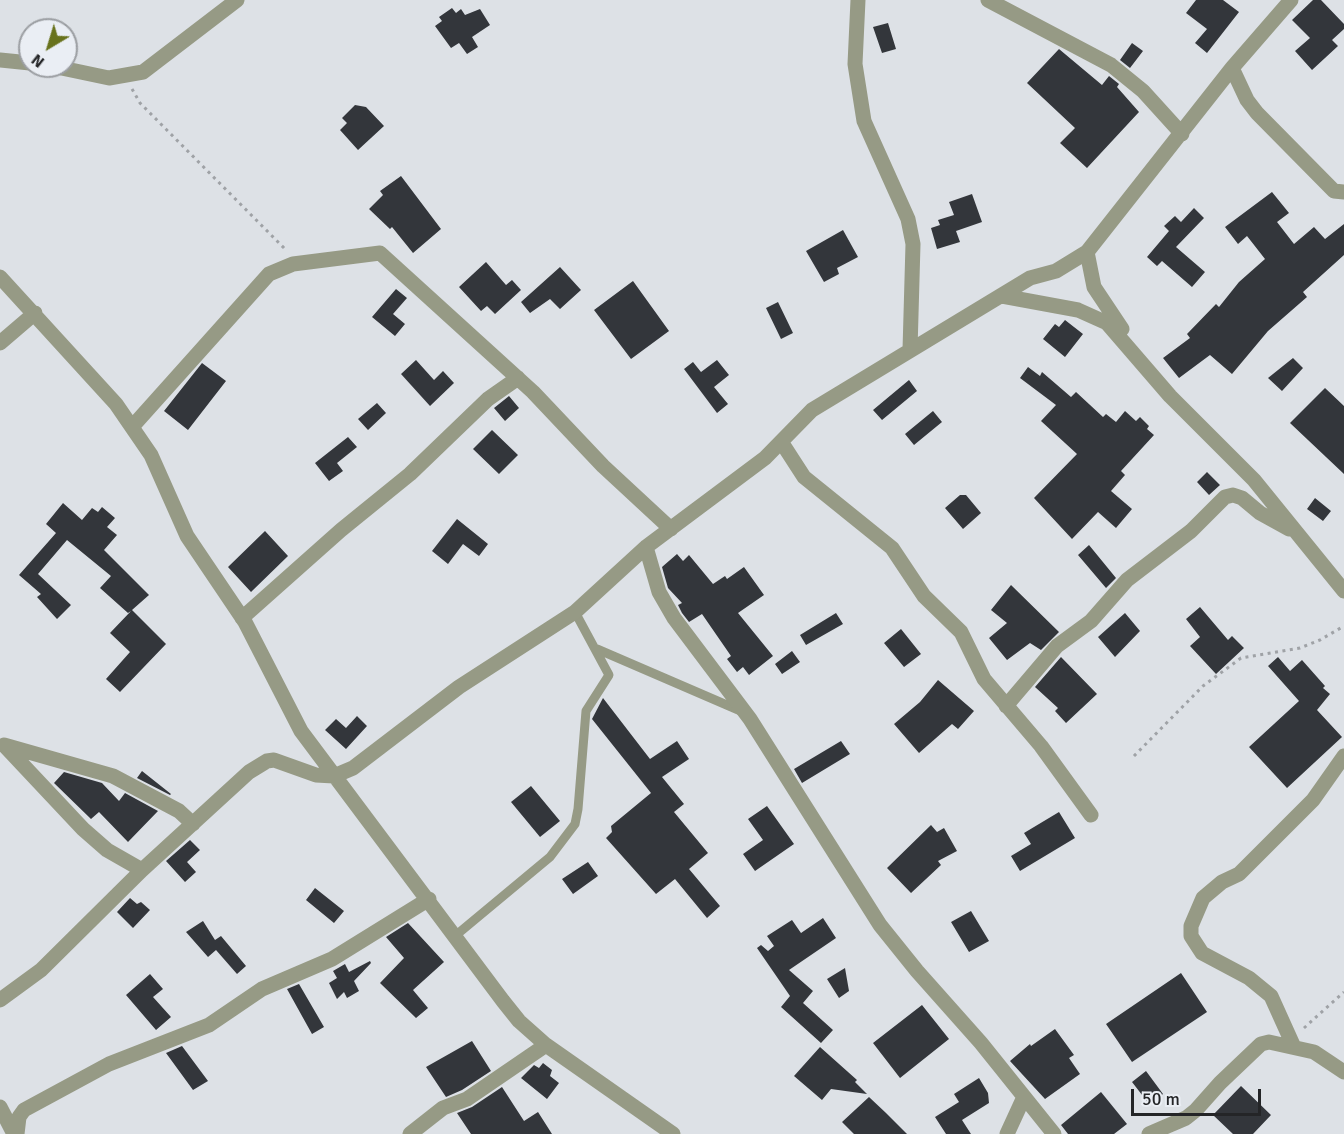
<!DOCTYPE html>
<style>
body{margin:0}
#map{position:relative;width:1344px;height:1134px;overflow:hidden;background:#dde1e6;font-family:Signika,sans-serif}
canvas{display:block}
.north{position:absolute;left:18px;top:18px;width:60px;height:60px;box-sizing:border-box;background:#eaeef4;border:2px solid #9b9ea2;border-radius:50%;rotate:218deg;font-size:16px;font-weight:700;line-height:24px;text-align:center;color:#242527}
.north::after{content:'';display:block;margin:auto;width:21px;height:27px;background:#68721c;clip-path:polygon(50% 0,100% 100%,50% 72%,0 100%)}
.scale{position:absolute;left:1131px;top:1089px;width:130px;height:27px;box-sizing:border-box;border:3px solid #242527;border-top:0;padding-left:8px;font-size:18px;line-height:21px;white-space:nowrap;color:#242527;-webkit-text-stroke:4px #eaeef4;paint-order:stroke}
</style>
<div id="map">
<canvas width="1344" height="1134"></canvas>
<div class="north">N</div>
<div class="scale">50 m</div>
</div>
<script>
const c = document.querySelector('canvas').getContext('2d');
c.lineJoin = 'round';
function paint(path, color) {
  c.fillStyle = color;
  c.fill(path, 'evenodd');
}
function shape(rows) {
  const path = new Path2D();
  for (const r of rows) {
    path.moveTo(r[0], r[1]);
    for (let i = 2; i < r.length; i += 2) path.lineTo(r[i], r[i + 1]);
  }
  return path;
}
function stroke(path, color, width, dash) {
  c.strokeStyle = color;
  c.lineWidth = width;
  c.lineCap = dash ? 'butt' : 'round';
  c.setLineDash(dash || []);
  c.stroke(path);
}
const building = shape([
 [1196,0,1223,0,1239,12,1207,53,1195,43,1207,29,1186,13],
 [1313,0,1321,0,1344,24,1344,29,1332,40,1338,46,1312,70,1295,51,1310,38,1292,20],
 [452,8,456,13,461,9,465,15,480,9,490,25,472,37,478,47,467,54,459,43,451,48,435,26,442,21,439,17],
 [888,23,896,49,882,53,873,27],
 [1132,43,1143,51,1130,68,1120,60],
 [1059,49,1102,85,1109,76,1119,84,1117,87,1139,112,1087,168,1060,143,1075,128,1027,83],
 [355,105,366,107,384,126,358,150,340,130,347,123,342,118],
 [401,176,441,229,413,253,392,227,390,229,369,209,383,195,380,191],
 [1272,192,1289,213,1277,222,1294,244,1314,227,1325,239,1344,224,1344,255,1303,292,1307,297,1268,331,1232,374,1210,355,1179,378,1163,358,1190,338,1187,334,1216,304,1219,307,1239,282,1265,259,1247,236,1238,244,1225,227],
 [972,194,982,222,956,231,960,242,937,249,931,228,940,225,938,220,954,215,949,202],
 [1194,208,1204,218,1176,247,1205,272,1192,287,1162,261,1157,266,1147,257,1169,231,1164,226,1175,216,1181,222],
 [843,230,858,257,837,268,839,274,824,282,806,251],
 [486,262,506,285,512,280,521,290,495,314,487,306,481,311,459,287],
 [560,267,581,290,560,309,550,299,530,313,521,302],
 [633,281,669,331,631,359,594,310],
 [396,289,407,298,393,314,405,324,395,336,372,317],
 [778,302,793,333,781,339,766,308],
 [1065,320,1083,334,1065,357,1043,339,1055,324,1059,327],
 [1293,358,1303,368,1282,391,1268,378],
 [416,360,434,380,443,371,454,383,430,406,401,374],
 [717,360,729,375,714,387,728,404,717,413,684,369,693,362,701,372],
 [202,363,226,381,188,430,164,411],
 [1028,367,1040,376,1042,372,1071,397,1076,392,1103,417,1106,414,1116,422,1125,411,1136,421,1140,417,1149,426,1147,429,1154,435,1121,471,1125,475,1111,491,1132,509,1116,528,1098,512,1072,539,1034,498,1077,454,1041,421,1056,405,1020,378],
 [909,380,917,391,882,420,873,410],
 [1325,388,1344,406,1344,474,1290,423],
 [509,396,519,408,505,421,494,408],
 [377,403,386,413,368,430,358,419],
 [933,411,942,422,914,445,905,434],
 [492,430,518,455,499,474,473,449],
 [348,437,357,447,337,463,343,471,329,481,315,463],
 [1207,472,1220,485,1209,495,1197,482],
 [960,495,966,495,981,513,963,529,945,508],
 [1315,498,1331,511,1323,521,1307,509],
 [63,503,82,520,92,508,98,512,102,507,115,518,107,527,117,535,104,550,149,595,132,610,166,644,120,692,106,679,130,652,110,633,131,611,128,613,100,588,111,576,67,540,38,574,71,605,57,619,37,597,41,594,19,575,56,533,46,524],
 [457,519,488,544,479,556,463,544,448,564,432,551],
 [265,531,288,556,251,592,228,567],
 [1089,545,1116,578,1106,588,1078,555],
 [677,554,683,561,689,555,713,584,725,576,727,579,744,567,764,595,738,613,773,656,749,675,743,667,737,672,727,659,731,656,702,614,689,622,682,613,678,605,682,603,668,588,662,567],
 [1011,585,1059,632,1041,650,1030,643,1007,660,989,638,1007,623,991,610],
 [1200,607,1228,640,1232,636,1244,648,1216,674,1190,646,1200,637,1186,619],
 [836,613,843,624,806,645,800,635],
 [1125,613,1140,631,1115,657,1098,637],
 [901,629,921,654,904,667,884,643],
 [792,651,800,662,782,674,775,664],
 [1061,657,1097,694,1066,723,1055,711,1058,708,1035,687],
 [1278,657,1290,671,1302,660,1325,686,1323,688,1330,694,1317,710,1342,737,1287,788,1249,747,1299,701,1268,666],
 [938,680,974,711,958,729,952,724,919,753,894,724,920,702],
 [603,698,650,759,677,741,689,759,662,777,684,804,674,812,708,853,689,869,720,906,707,918,675,879,656,894,606,838,612,832,611,826,651,793,592,719],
 [357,716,367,726,346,749,325,730,336,719,346,728],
 [841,741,850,754,802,783,794,769],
 [142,771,171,794,170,795,137,778],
 [64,772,102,783,119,801,125,793,158,811,128,842,99,812,91,819,54,783],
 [531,786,560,821,540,837,511,802],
 [767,806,794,844,755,871,743,854,763,840,748,819],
 [1059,812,1075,838,1020,871,1011,856,1031,844,1024,833],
 [931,825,937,832,944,828,957,851,938,861,941,865,911,893,887,868],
 [190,840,200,850,187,862,196,872,185,882,166,861],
 [588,862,598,876,573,894,562,879],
 [315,888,344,911,334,923,306,900],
 [130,898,137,904,141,902,150,910,133,928,117,912],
 [971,911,989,941,969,952,951,922],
 [823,918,836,938,789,970,813,991,803,1003,833,1030,821,1043,781,1007,790,996,757,948,761,945,768,951,774,946,767,936,792,920,801,933],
 [203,921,215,940,221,936,246,966,237,974,216,950,208,957,186,932],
 [408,923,444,962,413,990,428,1008,416,1018,380,983,404,958,386,937],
 [370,961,371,963,354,981,359,991,347,998,344,992,337,999,329,983,337,978,333,971,345,964,349,972],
 [845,968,849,991,839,998,827,979],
 [1181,973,1207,1012,1132,1062,1106,1024],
 [150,974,163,989,153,997,171,1017,156,1030,126,995],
 [299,984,324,1027,312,1034,287,989],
 [922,1005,949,1039,900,1078,873,1043],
 [1055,1029,1074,1055,1069,1058,1080,1074,1045,1099,1010,1061,1030,1044,1031,1046],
 [472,1041,491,1071,462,1090,446,1097,426,1067],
 [182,1046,208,1081,193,1090,166,1053],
 [820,1047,857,1080,855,1082,867,1094,831,1089,822,1100,794,1076],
 [543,1063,552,1070,550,1076,559,1083,547,1099,521,1078,534,1065,539,1068],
 [1146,1071,1163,1094,1149,1104,1132,1082],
 [979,1078,988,1093,989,1103,962,1120,971,1134,946,1134,935,1117,959,1102,954,1094],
 [1241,1086,1271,1115,1253,1134,1233,1134,1213,1115],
 [502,1087,524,1121,538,1112,552,1134,471,1134,457,1113,472,1107],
 [1101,1092,1127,1124,1114,1134,1068,1134,1061,1125],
 [869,1097,886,1113,907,1134,854,1134,842,1122]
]);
const path = shape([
 [132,89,140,103,285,249],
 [1134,756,1203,686,1241,658,1300,648,1320,640,1344,626],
 [1304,1028,1344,992]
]);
const lane = shape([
 [597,649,743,712],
 [455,936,550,857,575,824,578,809,586,711,609,675,575,612]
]);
const street = shape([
 [858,0,855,64,864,121,908,219,913,244,910,350],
 [988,0,1111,65,1143,91,1182,134],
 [0,60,30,63],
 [52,66,109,78,143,72,237,0],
 [1232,68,1247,100,1257,113,1334,191,1344,192],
 [1087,252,1094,287,1122,329],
 [0,277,116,404,151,455,187,536,245,622,301,731,503,1001,519,1021,546,1045,673,1134],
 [1002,296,1078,310,1107,323,1170,396,1254,480,1344,591],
 [0,343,35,313],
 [132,427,269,274,293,264,380,253,533,392,603,466,671,529],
 [782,443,804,477,892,548,924,596,961,632,984,679,1041,746,1091,815],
 [646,547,659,592,674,618,750,719,880,925,917,971,981,1043,1054,1134],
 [242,618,341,530,410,474,488,399,518,378],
 [1006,706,1057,646,1091,621,1127,580,1191,531,1225,497,1233,495,1242,498,1260,513,1289,529],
 [4,745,113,776,179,811,193,824],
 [5,746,83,829,107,850,142,870],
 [0,1000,41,970,142,870,249,772,267,761,274,760,316,775,334,776,353,768,459,687,575,612,646,547,765,458,812,410,1030,278,1056,271,1087,252,1232,68,1291,0],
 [1294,1047,1271,996,1249,978,1202,953,1191,936,1191,926,1203,898,1222,882,1239,874,1313,800,1344,756],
 [0,1107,14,1134],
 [17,1134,19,1117,24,1110,109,1064,209,1025,262,989,332,959,429,899],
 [410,1134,443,1108,467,1099,546,1045],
 [1007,1134,1024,1097],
 [1149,1134,1186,1118,1196,1110,1220,1083,1261,1044,1269,1042,1314,1052,1344,1072]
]);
paint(building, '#33363b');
stroke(path, '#9fa2a6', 3, [3, 4.5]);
stroke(lane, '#969a85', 9);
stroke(street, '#969a85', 15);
</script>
